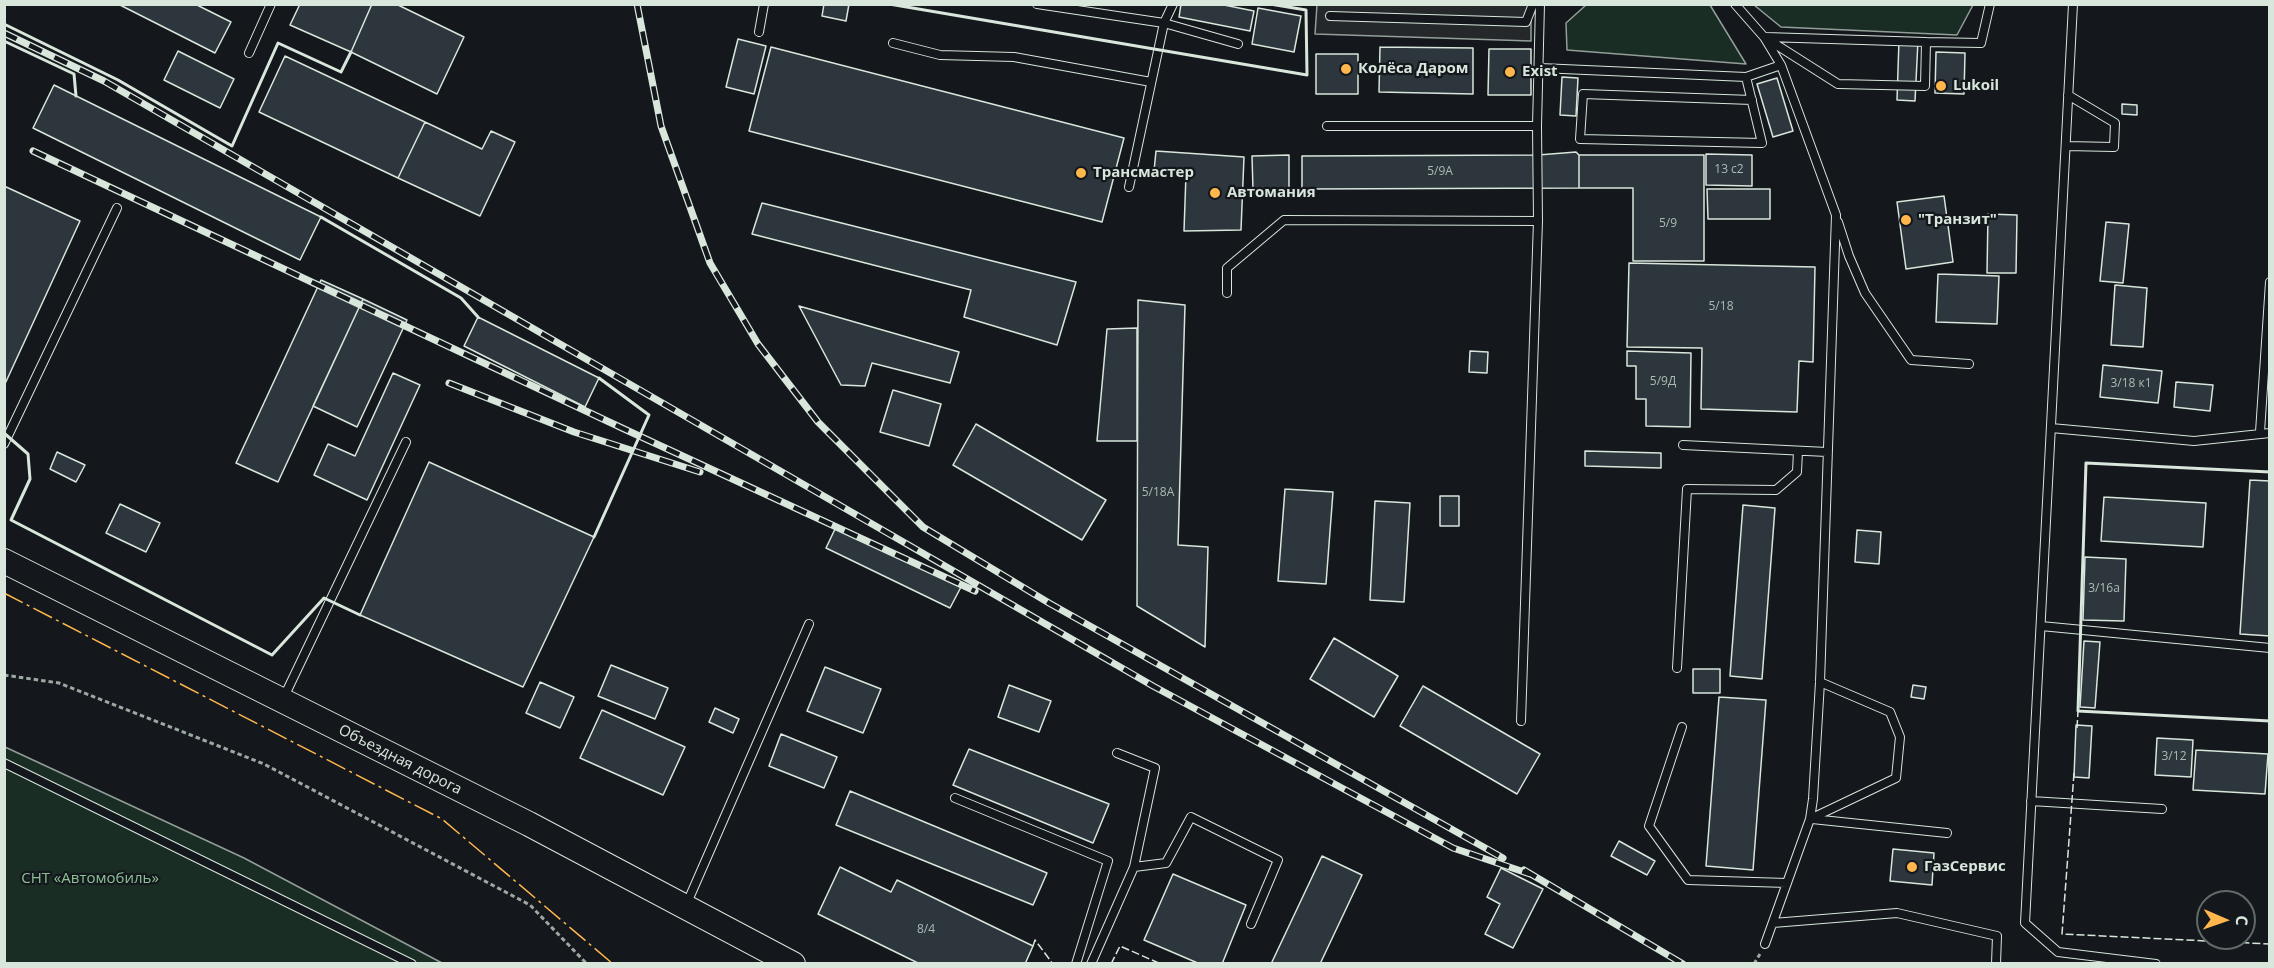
<!DOCTYPE html>
<meta charset="utf-8">
<style>
body{margin:0}
#map{position:relative;width:2274px;height:968px;overflow:hidden;background:#14181c;font-family:"Open Sans",sans-serif}
canvas{display:block}
.frame{position:absolute;inset:0;border:6px solid #d8e6dc;pointer-events:none}
.north{position:absolute;left:2196px;top:890px;width:60px;height:60px;box-sizing:border-box;background:#14181c;border:2px solid #626a69;border-radius:50%;rotate:92deg;font-size:16px;font-weight:700;line-height:24px;text-align:center;color:#d8e6dc}
.north::after{content:'';display:block;margin:auto;width:21px;height:27px;background:#ffb74d;clip-path:polygon(50% 0,100% 100%,50% 72%,0 100%)}
</style>
<div id="map">
<canvas width="2274" height="968"></canvas>
<div class="frame"></div>
<div class="north">С</div>
</div>
<script>
const c = document.querySelector('canvas').getContext('2d');
c.lineJoin = 'round';
function paint(path, color) {
  c.fillStyle = color;
  c.fill(path, 'evenodd');
}
function shape(rows) {
  const path = new Path2D();
  for (const r of rows) {
    path.moveTo(r[0], r[1]);
    for (let i = 2; i < r.length; i += 2) path.lineTo(r[i], r[i + 1]);
  }
  return path;
}
function stroke(path, color, width, dash) {
  c.strokeStyle = color;
  c.lineWidth = width;
  c.lineCap = dash ? 'butt' : 'round';
  c.setLineDash(dash || []);
  c.stroke(path);
}
function label(font, color, halo, rows, align = 'center') {
  c.font = font + ' "Open Sans",sans-serif';
  c.lineWidth = 4.5;
  c.setLineDash([]);
  c.textBaseline = 'middle';
  c.strokeStyle = halo;
  c.fillStyle = color;
  for (const [text, x, y, turn = 0] of rows) {
    c.save();
    c.translate(x, y);
    c.rotate((+turn || 0) * Math.PI / 180);
    c.textAlign = isNaN(turn) ? turn : align;
    if (halo) c.strokeText(text, 0, 0);
    c.fillText(text, 0, 0);
    c.restore();
  }
}
const green = shape([
 [1586,5,1710,5,1746,64,1567,50,1566,23,1586,5],
 [1754,5,1973,5,1957,35,1781,27,1754,5],
 [5,747,244,858,442,963,5,964,5,747]
]);
const parking = shape([
 [1317,5,1531,5,1531,41,1315,34,1317,5]
]);
const building = shape([
 [118,4,195,4,231,22,215,53,118,4],
 [300,4,372,4,351,52,290,25,300,4],
 [372,4,396,4,464,37,437,94,351,52,372,4],
 [824,4,849,4,846,21,822,16,824,4],
 [1181,4,1219,4,1254,11,1250,31,1179,17,1181,4],
 [1258,8,1301,16,1294,52,1252,44,1258,8],
 [738,39,766,46,754,94,726,87,738,39],
 [1899,40,1918,41,1915,101,1897,100,1899,40],
 [771,47,1124,138,1102,222,749,131,771,47],
 [1380,47,1473,48,1473,94,1379,92,1380,47],
 [1489,49,1531,49,1531,95,1488,95,1489,49],
 [178,51,234,79,220,108,164,80,178,51],
 [1936,52,1965,53,1964,94,1935,93,1936,52],
 [1316,54,1358,54,1358,94,1316,94,1316,54],
 [285,56,425,122,398,178,259,112,285,56],
 [1562,77,1578,78,1576,116,1560,115,1562,77],
 [1777,78,1793,131,1773,137,1757,84,1777,78],
 [54,85,321,217,300,260,33,128,54,85],
 [2122,104,2137,105,2137,115,2122,114,2122,104],
 [425,122,482,149,491,131,515,142,480,216,398,178,425,122],
 [1156,151,1244,157,1241,230,1184,231,1186,174,1154,171,1156,151],
 [1576,152,1579,155,1579,188,1302,189,1302,156,1538,155,1576,152],
 [1706,154,1752,155,1752,186,1706,185,1706,154],
 [1289,155,1289,189,1253,190,1252,156,1289,155],
 [1579,155,1704,155,1704,261,1633,261,1633,188,1579,188,1579,155],
 [4,186,80,221,4,386,4,186],
 [1707,189,1770,189,1770,219,1708,219,1707,189],
 [1944,196,1953,262,1906,269,1897,202,1944,196],
 [762,203,1076,282,1057,345,964,317,971,290,752,234,762,203],
 [1988,214,2017,215,2016,273,1987,273,1988,214],
 [2106,222,2129,224,2123,283,2100,281,2106,222],
 [1629,263,1815,267,1813,362,1799,361,1797,412,1701,409,1702,348,1627,347,1629,263],
 [1938,274,1999,276,1997,324,1936,322,1938,274],
 [321,280,363,299,278,482,236,463,321,280],
 [2115,285,2147,288,2143,347,2111,345,2115,285],
 [363,299,407,320,357,427,313,406,363,299],
 [1138,300,1185,305,1178,545,1208,547,1205,647,1137,606,1138,300],
 [799,306,959,352,950,383,872,363,865,386,841,385,799,306],
 [478,317,599,378,585,407,464,346,478,317],
 [1137,328,1137,441,1097,441,1107,329,1137,328],
 [1470,351,1488,352,1487,373,1469,372,1470,351],
 [1627,351,1691,353,1690,427,1646,426,1646,399,1636,399,1636,366,1627,366,1627,351],
 [2103,365,2162,371,2158,403,2100,397,2103,365],
 [393,373,420,385,367,500,314,475,328,444,355,456,393,373],
 [2176,382,2213,385,2210,411,2174,407,2176,382],
 [893,390,941,404,929,446,880,432,893,390],
 [976,424,1106,500,1082,540,953,465,976,424],
 [1585,451,1661,453,1661,468,1585,466,1585,451],
 [57,452,85,465,76,482,50,469,57,452],
 [429,462,594,537,523,687,360,615,429,462],
 [2250,480,2270,481,2270,636,2240,634,2250,480],
 [1285,489,1333,492,1326,584,1278,581,1285,489],
 [1440,496,1459,496,1459,526,1440,526,1440,496],
 [2104,497,2206,503,2203,547,2101,541,2104,497],
 [1375,501,1410,503,1404,602,1370,600,1375,501],
 [120,504,160,523,146,552,106,533,120,504],
 [1743,505,1775,508,1762,679,1730,676,1743,505],
 [836,527,961,587,950,608,826,548,836,527],
 [1857,530,1881,532,1879,564,1855,562,1857,530],
 [2085,557,2126,559,2124,621,2083,620,2085,557],
 [1334,638,1398,676,1374,717,1310,679,1334,638],
 [2084,641,2100,642,2095,708,2080,707,2084,641],
 [611,665,668,688,655,719,598,696,611,665],
 [825,667,881,689,863,733,807,711,825,667],
 [1693,669,1720,669,1720,693,1693,693,1693,669],
 [540,682,574,697,560,728,526,713,540,682],
 [1009,685,1051,701,1039,732,998,717,1009,685],
 [1913,685,1926,687,1924,699,1911,697,1913,685],
 [1423,686,1540,754,1517,794,1400,726,1423,686],
 [1719,697,1766,700,1753,870,1706,866,1719,697],
 [715,708,739,719,733,733,709,722,715,708],
 [602,710,685,747,663,795,580,758,602,710],
 [2076,725,2092,726,2089,778,2074,777,2076,725],
 [781,734,837,757,824,788,769,766,781,734],
 [2157,738,2193,740,2191,777,2155,775,2157,738],
 [969,749,1109,804,1093,843,953,785,969,749],
 [2196,750,2268,754,2265,794,2193,790,2196,750],
 [850,791,1047,873,1033,905,836,825,850,791],
 [1619,841,1655,861,1647,875,1611,856,1619,841],
 [1893,849,1934,853,1932,885,1890,881,1893,849],
 [1322,856,1362,875,1320,964,1271,964,1322,856],
 [840,867,891,892,897,880,1033,946,1025,964,920,964,818,914,840,867],
 [1501,868,1543,889,1513,948,1485,934,1500,904,1487,897,1501,868],
 [1173,874,1246,905,1222,964,1200,964,1144,940,1173,874]
]);
const path = shape([
 [4,675,59,683,264,764,530,905,587,964],
 [1754,964,1760,954]
]);
const lane = shape([
 [1037,4,1164,23,1238,44],
 [1735,4,1764,37,1838,84,1925,86,1926,42,1981,43,1990,4],
 [2073,4,2025,923,2058,952,2156,964],
 [1330,16,1526,22,1533,4],
 [759,32,764,4],
 [1764,37,1781,65,1836,215,1820,682,1813,799,1810,819,1765,944],
 [1766,37,1926,42],
 [893,43,940,55,1014,57,1151,82],
 [249,53,271,4],
 [1540,68,1746,77,1781,65],
 [1746,77,1762,143,1580,139,1583,94,1752,100],
 [1327,126,1537,126,1540,4],
 [2066,146,2114,147,2115,123,2068,95],
 [1129,187,1164,23,1173,4],
 [1838,222,1849,256,1865,293,1911,360,1969,364],
 [1227,293,1227,268,1284,220,1538,221,1537,126],
 [2051,428,2194,441,2270,433],
 [2260,432,2270,282],
 [4,444,117,208],
 [1683,445,1827,452],
 [2041,626,2270,648],
 [1677,668,1687,489,1776,490,1797,472,1798,451],
 [283,699,406,442],
 [1521,721,1538,221],
 [1682,727,1649,826,1688,880,1787,883],
 [4,763,412,964],
 [955,798,1108,861,1076,964],
 [2031,801,2162,809],
 [1810,819,1896,778,1900,737,1890,712,1820,682],
 [1812,819,1947,833],
 [1134,867,1166,863,1191,817,1278,860,1251,924],
 [687,903,809,624],
 [1773,923,1897,913,1997,936,1996,964],
 [1091,964,1134,867,1155,768,1117,753]
]);
const primary = shape([
 [4,561,529,824,793,964]
]);
const rail = shape([
 [637,4,661,126,710,263,758,344,818,422,923,527,1049,603,1503,858],
 [4,33,104,81,1153,686,1453,848,1530,874],
 [33,151,622,428,975,591],
 [449,383,574,432,700,472],
 [1524,870,1683,964]
]);
const fence = shape([
 [2077,728,2078,711],
 [2074,773,2062,934,2270,944],
 [1033,946,1035,940,1053,964],
 [1111,964,1120,946,1161,964]
]);
const wall = shape([
 [889,4,1307,75,1306,10,1270,4],
 [4,24,118,80,232,146,278,43,341,72,351,52],
 [4,41,74,74,76,96],
 [321,217,461,298,478,317],
 [4,433,28,454,30,479,11,520,272,655,324,598,360,615],
 [2270,472,2086,463,2078,711,2270,721],
 [594,537,649,415,599,378]
]);
const power = shape([
 [4,593,442,819,613,964]
]);
const markers = [
 [1346,69,6,"#ffb74d"],
 [1510,72,6,"#ffb74d"],
 [1941,86,6,"#ffb74d"],
 [1081,173,6,"#ffb74d"],
 [1215,193,6,"#ffb74d"],
 [1906,220,6,"#ffb74d"],
 [1912,867,6,"#ffb74d"]
];
const numberNames = [
 ["13 с2",1729,170],
 ["5/9А",1440,172],
 ["5/9",1668,224],
 ["5/18",1721,307],
 ["5/9Д",1663,382],
 ["3/18 к1",2131,384],
 ["5/18А",1158,493],
 ["3/16а",2104,589],
 ["3/12",2174,757],
 ["8/4",926,930]
];
const poiNames = [
 ["Колёса Даром",1358,69],
 ["Exist",1522,72],
 ["Lukoil",1953,86],
 ["Трансмастер",1093,173],
 ["Автомания",1227,193],
 ["\"Транзит\"",1918,220],
 ["ГазСервис",1924,867]
];
const streetNames = [
 ["Объездная дорога",400,760,27]
];
const parkNames = [
 ["СНТ «Автомобиль»",90,879]
];
paint(green, '#1a2d24');
stroke(green, '#939e99', 1.5);
paint(parking, '#24282b');
stroke(parking, '#939e99', 1.5);
paint(building, '#2c363c');
stroke(building, '#d8e6dc', 1.5);
stroke(lane, '#d8e6dc', 10);
stroke(primary, '#d8e6dc', 26);
stroke(path, '#9da8a2', 3, [4.5, 3]);
stroke(lane, '#14181c', 8);
stroke(primary, '#14181c', 24);
stroke(rail, '#d8e6dc', 7);
stroke(rail, '#14181c', 4.5, [14]);
stroke(fence, '#d8e6dc', 1.5, [8, 3]);
stroke(wall, '#d8e6dc', 3);
stroke(power, '#ffb74d', 1.5, [21, 4.5, 3, 4.5]);
for (const [x, y, r, color] of markers) {
  const dot = new Path2D();
  dot.arc(x, y, r, 0, 2 * Math.PI);
  c.fillStyle = color;
  c.fill(dot);
  stroke(dot, '#14181c', 2);
}
label('12px', '#adbab4', null, numberNames);
label('bold 15px', '#d8e6dc', '#14181c', poiNames, 'left');
label('15px', '#d8e6dc', '#14181c', streetNames);
label('15px', '#8ac095', '#14181c', parkNames);
</script>
